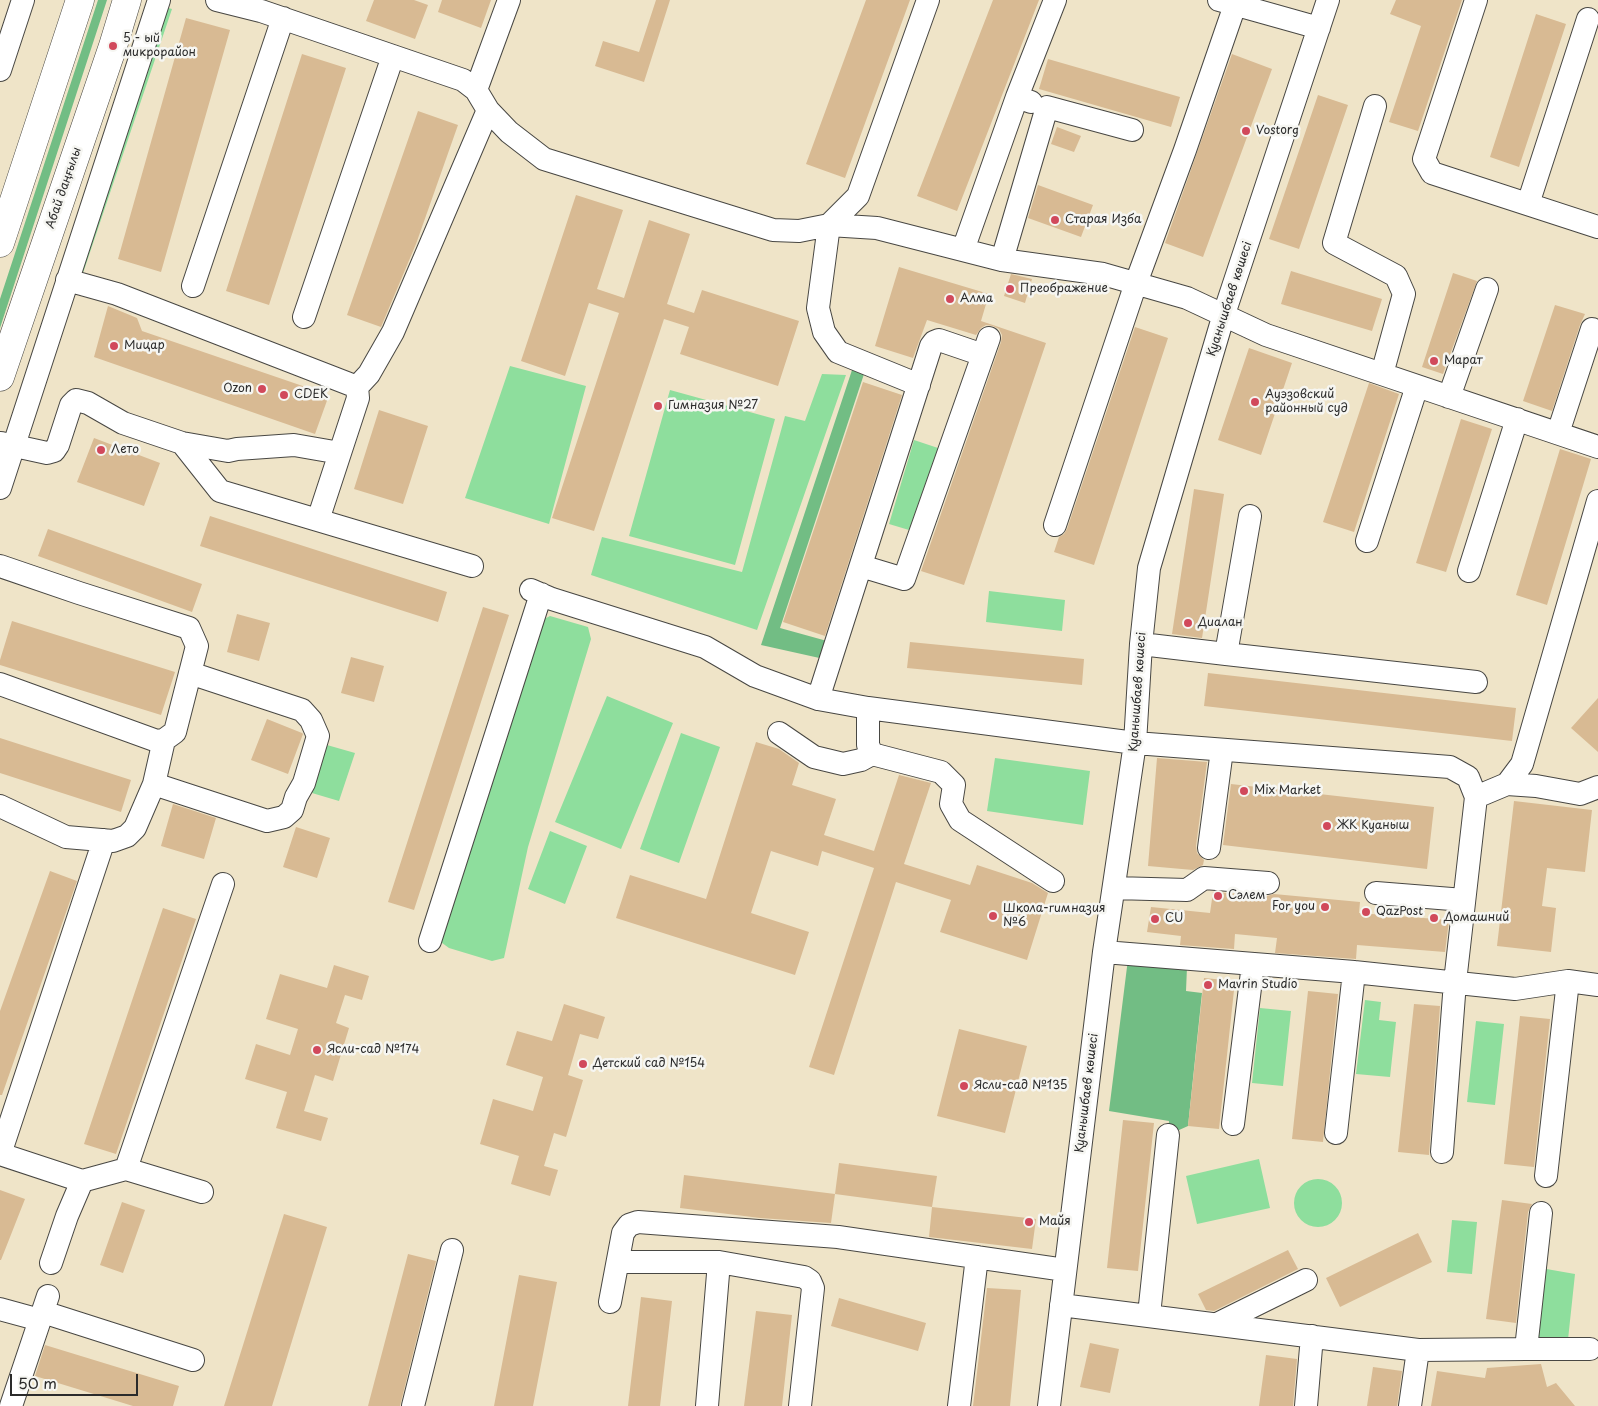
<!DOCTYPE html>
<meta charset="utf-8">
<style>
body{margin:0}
#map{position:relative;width:1598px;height:1406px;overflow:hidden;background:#efe4c8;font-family:"Playpen Sans",sans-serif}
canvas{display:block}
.scale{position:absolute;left:10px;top:1374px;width:128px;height:22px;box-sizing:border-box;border:2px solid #2b2b2b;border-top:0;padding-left:6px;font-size:15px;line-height:18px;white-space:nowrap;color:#2b2b2b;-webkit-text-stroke:4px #f6f6f2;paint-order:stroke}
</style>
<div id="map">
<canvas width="1598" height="1406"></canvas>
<div class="scale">50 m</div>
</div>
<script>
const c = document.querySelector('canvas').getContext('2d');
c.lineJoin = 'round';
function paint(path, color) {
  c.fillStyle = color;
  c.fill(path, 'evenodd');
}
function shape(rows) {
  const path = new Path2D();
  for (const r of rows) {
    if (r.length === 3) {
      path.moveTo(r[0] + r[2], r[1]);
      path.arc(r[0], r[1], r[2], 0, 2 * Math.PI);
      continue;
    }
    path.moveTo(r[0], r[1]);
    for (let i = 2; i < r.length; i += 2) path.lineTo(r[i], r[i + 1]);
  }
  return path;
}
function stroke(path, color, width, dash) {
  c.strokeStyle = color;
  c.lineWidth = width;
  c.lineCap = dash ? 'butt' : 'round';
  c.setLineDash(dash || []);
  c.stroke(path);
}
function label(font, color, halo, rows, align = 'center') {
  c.font = font + ' "Playpen Sans",sans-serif';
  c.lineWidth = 5;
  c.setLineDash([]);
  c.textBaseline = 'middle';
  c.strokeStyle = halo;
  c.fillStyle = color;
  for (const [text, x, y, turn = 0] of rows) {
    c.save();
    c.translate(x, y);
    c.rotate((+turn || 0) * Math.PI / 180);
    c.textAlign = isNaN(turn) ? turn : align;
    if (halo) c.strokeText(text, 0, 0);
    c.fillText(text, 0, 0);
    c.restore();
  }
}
const green = shape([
 [165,7,172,9,81,279,74,277],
 [510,366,586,386,549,524,465,498],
 [822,374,846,375,757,630,591,575,602,537,742,572,785,416,805,421],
 [670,390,775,419,735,565,629,536],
 [914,440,938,448,909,530,889,524],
 [989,591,1065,600,1062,631,986,622],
 [550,616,588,627,591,639,528,847,504,958,492,961,449,948,438,940,544,619],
 [607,696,673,723,621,849,555,822],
 [681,733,720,747,679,863,640,849],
 [327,745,355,753,339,801,312,793],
 [995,758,1090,771,1083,825,987,811],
 [550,831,587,846,565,904,528,889],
 [1365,1000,1381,1002,1379,1020,1396,1022,1390,1077,1356,1074],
 [1260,1008,1291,1011,1283,1086,1252,1083],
 [1476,1021,1504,1024,1495,1105,1467,1102],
 [1259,1159,1270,1208,1197,1224,1186,1176],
 [1318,1203,24],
 [1452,1220,1477,1222,1472,1274,1447,1272],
 [1535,1267,1575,1274,1567,1349,1526,1349]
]);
const forest = shape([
 [98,0,107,0,0,328,0,299],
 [853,367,865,371,780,628,827,641,824,659,761,645],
 [1128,959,1187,967,1186,991,1202,993,1188,1126,1168,1135,1169,1121,1109,1111]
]);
const building = shape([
 [374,0,414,0,428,5,415,39,366,21],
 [442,0,491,0,481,28,438,12],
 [656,0,670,0,644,82,595,66,603,41,639,52],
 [866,0,910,0,845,178,806,164],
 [993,0,1039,0,957,211,917,196],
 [1396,0,1462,0,1418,131,1389,122,1421,26,1390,14],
 [1536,14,1566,24,1519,167,1490,157],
 [186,18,230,30,161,272,118,259],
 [302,54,346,68,269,305,226,291],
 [1232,54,1272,69,1203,257,1165,243],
 [1048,59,1180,97,1171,127,1039,89],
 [1318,95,1348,105,1299,249,1269,239],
 [418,111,458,125,416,244,381,327,347,315],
 [1057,127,1081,136,1074,152,1051,144],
 [1038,185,1093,205,1081,237,1028,218],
 [576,195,623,210,597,289,624,298,649,220,690,234,667,304,694,313,702,290,799,321,778,386,680,354,689,327,664,319,594,531,552,518,619,313,589,303,565,376,521,361],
 [899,267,989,294,981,321,1046,343,964,585,921,571,1001,342,1002,335,999,329,993,326,986,325,981,328,976,335,927,320,913,358,875,346],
 [1291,271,1382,299,1372,331,1281,304],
 [1453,273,1477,281,1443,374,1422,367],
 [1011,274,1032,279,1025,303,1004,296],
 [1555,305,1585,314,1580,325,1552,411,1523,401],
 [108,306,137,318,142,331,329,395,315,434,94,357],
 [1135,327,1168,338,1094,565,1054,552,1059,537,1064,534,1067,529],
 [1249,348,1292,363,1261,455,1218,440],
 [863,382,902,395,825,636,783,622],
 [1369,383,1399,394,1354,532,1323,522],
 [379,410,428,426,403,504,354,489],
 [1461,419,1492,429,1446,572,1416,563],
 [94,438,160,463,144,506,77,482],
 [1560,449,1591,459,1547,605,1516,595],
 [1194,489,1224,494,1202,638,1172,634],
 [210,516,447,592,438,622,200,546],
 [48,529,202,584,192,612,38,556],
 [483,607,509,615,414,910,388,902],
 [237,614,270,623,259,661,227,652],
 [12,621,175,672,161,715,0,665,0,660],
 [910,642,1084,659,1082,685,907,668],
 [351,657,384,666,374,702,341,693],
 [1208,673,1516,708,1512,741,1204,706],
 [1598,698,1598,752,1571,728],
 [267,719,302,733,303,734,288,774,251,760],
 [0,738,131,780,121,812,0,773],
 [756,742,779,749,799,763,792,785,836,799,824,835,874,851,899,775,931,783,904,864,970,885,977,865,1032,883,1048,893,1027,960,940,932,951,900,896,882,834,1075,809,1067,874,868,822,851,818,866,771,851,751,913,809,932,795,975,616,918,630,875,706,899],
 [1157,758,1207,762,1196,846,1197,853,1204,860,1203,865,1193,870,1148,866],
 [1231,784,1434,807,1427,869,1223,845],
 [1514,801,1592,810,1585,872,1547,868,1542,906,1556,908,1551,952,1497,946],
 [173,804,216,818,204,859,161,846],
 [296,827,330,838,317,878,283,867],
 [50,871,77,881,2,1095,0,1095,0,1011],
 [1213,892,1267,896,1274,894,1360,902,1359,913,1449,920,1445,952,1357,945,1356,959,1275,953,1277,938,1235,934,1234,949,1180,945,1181,936,1147,932,1151,907,1210,913],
 [163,908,196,919,116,1154,84,1144],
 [334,965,369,976,362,1000,345,995,336,1023,349,1028,333,1081,315,1075,304,1111,328,1118,321,1141,276,1128,287,1092,245,1079,256,1044,290,1055,298,1029,266,1019,280,974,327,988],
 [1204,978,1235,981,1219,1129,1188,1126],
 [1308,991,1338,994,1323,1142,1292,1139],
 [564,1004,605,1017,598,1039,580,1034,568,1075,583,1080,566,1137,554,1133,544,1166,558,1170,550,1196,511,1184,519,1156,480,1144,493,1099,533,1111,543,1077,506,1065,517,1031,552,1041],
 [1414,1004,1440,1006,1429,1155,1398,1152],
 [1520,1016,1550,1019,1534,1167,1504,1164],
 [959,1029,1027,1046,1005,1133,937,1116],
 [1123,1120,1154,1123,1138,1271,1107,1268],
 [839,1163,937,1176,932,1207,835,1194],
 [684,1175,835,1194,831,1223,760,1218,680,1208],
 [0,1190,25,1199,1,1260,0,1260],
 [1502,1200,1532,1204,1528,1212,1516,1323,1486,1319],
 [122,1202,145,1210,123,1273,100,1265],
 [932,1207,1036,1219,1032,1249,929,1237],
 [284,1214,327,1227,272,1406,224,1406],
 [1418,1233,1432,1262,1340,1307,1326,1278],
 [1288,1250,1298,1269,1214,1311,1206,1310,1198,1294],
 [408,1254,436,1261,400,1406,368,1406],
 [519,1275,557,1282,533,1406,494,1406],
 [987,1288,1021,1290,1010,1406,973,1406],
 [641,1297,672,1301,660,1406,628,1406],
 [839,1298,926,1323,918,1351,831,1326],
 [756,1311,792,1315,782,1406,744,1406],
 [1090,1343,1119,1349,1110,1393,1080,1387],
 [45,1345,179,1386,173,1406,133,1406,35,1376],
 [1266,1355,1297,1359,1293,1406,1259,1406],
 [1541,1364,1547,1387,1556,1383,1575,1406,1431,1406,1437,1371,1485,1378,1487,1368],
 [1373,1367,1402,1371,1397,1406,1367,1406]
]);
const minor = shape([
 [217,0,261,11,463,80,476,90,488,110,509,132,544,159,773,230,799,231,829,225,877,228,1002,260,1103,274,1187,298,1266,335,1598,447],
 [1219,0,1319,28],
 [1476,0,1424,159,1432,173,1598,227],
 [0,70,23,0],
 [476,90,509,0],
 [1031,102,1017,97,1055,0],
 [1375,106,1334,243,1396,276,1404,294,1382,374],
 [1528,204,1588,19],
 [963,250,1017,97],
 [1002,260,1047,107,1132,130],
 [67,280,117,294,357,387,358,398,318,520],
 [193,286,283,18],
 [304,317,393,56],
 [919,385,838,352,824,332,818,308,829,225,858,196,928,0],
 [357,387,369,374,393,332,488,110],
 [1449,397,1487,289],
 [1558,433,1592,329],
 [1,443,47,453,54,451,58,445,71,405,76,400,88,403,123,423,182,443,228,451,237,449,294,445,340,453],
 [182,443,220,491,472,566],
 [0,488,159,0],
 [1055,525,1136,283,1185,150,1235,5],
 [1367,541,1417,386],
 [0,566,79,593,189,628,197,646,175,732,164,740,157,741,0,684],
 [861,566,904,579,983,355],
 [1469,571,1517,419],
 [531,590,552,599,705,647,755,676,818,699,868,708,1135,743,1450,767,1468,777,1476,797,1455,982,1442,1152],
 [1141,644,1226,654,1250,516],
 [1226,654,1476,682],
 [818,699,931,346,934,342,939,340,983,355,989,338],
 [868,708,868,745,872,754,941,772,954,785,951,804,960,820,1053,881],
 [779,733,814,757,843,764,861,760,872,754],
 [154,784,267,821,284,817,292,810,296,797,304,783,318,736,311,720,302,710,190,673],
 [1507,784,1536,786,1580,794,1598,787],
 [1476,797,1507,784,1522,764,1598,501],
 [0,806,66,837,113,841,127,836,135,828,154,784,164,740],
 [1209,848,1222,750],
 [1114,888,1187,890,1204,878,1268,883],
 [1376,893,1464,900],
 [430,941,541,594],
 [1104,952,1354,972,1515,989,1568,981,1598,985],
 [1233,1124,1253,964],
 [1336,1133,1354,972],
 [0,1154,82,1181,126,1169,223,884],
 [0,1154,104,840],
 [126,1169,202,1192],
 [1546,1176,1568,981],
 [618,1262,719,1262,804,1277,810,1281,813,1288,800,1406],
 [51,1263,67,1216,82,1181],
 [610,1302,623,1233,629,1225,638,1222,838,1237,1065,1270],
 [1061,1305,1418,1350,1526,1349,1541,1213],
 [0,1309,40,1320],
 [43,1312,193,1360],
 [1149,1315,1168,1135],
 [1217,1324,1306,1280],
 [1526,1349,1590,1349],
 [11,1406,48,1296],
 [413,1406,452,1250],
 [707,1406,719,1262],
 [959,1406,977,1257],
 [1049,1406,1104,952,1135,743,1141,644,1149,568,1224,314,1328,0],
 [1306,1406,1312,1336],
 [1410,1406,1418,1350]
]);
const major = shape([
 [0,243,80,0],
 [0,377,113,46,127,0]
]);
const markers = [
 [113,46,5,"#d1495b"],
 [1246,131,5,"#d1495b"],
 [1055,220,5,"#d1495b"],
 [1010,289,5,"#d1495b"],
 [950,299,5,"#d1495b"],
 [114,346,5,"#d1495b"],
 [1434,361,5,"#d1495b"],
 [262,389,5,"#d1495b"],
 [284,395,5,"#d1495b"],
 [1255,402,5,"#d1495b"],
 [658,406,5,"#d1495b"],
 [101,450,5,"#d1495b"],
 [1188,623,5,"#d1495b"],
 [1244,791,5,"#d1495b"],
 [1327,826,5,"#d1495b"],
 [1218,896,5,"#d1495b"],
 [1325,907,5,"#d1495b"],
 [1366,912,5,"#d1495b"],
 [993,916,5,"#d1495b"],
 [1434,918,5,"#d1495b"],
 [1155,919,5,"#d1495b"],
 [1208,985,5,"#d1495b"],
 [317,1050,5,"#d1495b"],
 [583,1064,5,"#d1495b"],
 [964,1086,5,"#d1495b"],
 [1029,1222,5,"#d1495b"]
];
const poiNames = [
 ["5 - ый",123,39],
 ["микрорайон",123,53],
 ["Vostorg",1256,131],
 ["Старая Изба",1065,220],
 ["Преображение",1020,289],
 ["Алма",960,299],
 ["Мицар",124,346],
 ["Марат",1444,361],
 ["Ozon",252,389,"right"],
 ["CDEK",294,395],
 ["Ауэзовский",1265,395],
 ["районный суд",1265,409],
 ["Гимназия №27",668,406],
 ["Лето",111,450],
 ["Диалан",1198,623],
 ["Mix Market",1254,791],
 ["ЖК Куаныш",1337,826],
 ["Cәлем",1228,896],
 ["For you",1315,907,"right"],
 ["Школа-гимназия",1003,909],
 ["№6",1003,923],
 ["QazPost",1376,912],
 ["Домашний",1444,918],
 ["CU",1165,919],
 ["Mavrin Studio",1218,985],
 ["Ясли-сад №174",327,1050],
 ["Детский сад №154",593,1064],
 ["Ясли-сад №135",974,1086],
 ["Майя",1039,1222]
];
const streetNames = [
 ["Абай даңғылы",64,188,-71],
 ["Қуанышбаев көшесі",1230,299,-72],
 ["Қуанышбаев көшесі",1138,692,-86],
 ["Қуанышбаев көшесі",1087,1093,-83]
];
paint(green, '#8ede9d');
paint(forest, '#72bd84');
paint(building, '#d8ba93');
stroke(minor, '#484743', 24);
stroke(major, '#484743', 29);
stroke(minor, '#fff', 22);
stroke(major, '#fff', 28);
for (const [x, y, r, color] of markers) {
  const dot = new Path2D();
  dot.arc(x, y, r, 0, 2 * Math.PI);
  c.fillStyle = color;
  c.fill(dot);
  stroke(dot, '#f6f6f2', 2);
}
label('12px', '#2b2b2b', '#f6f6f2', poiNames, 'left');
label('12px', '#2b2b2b', '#f6f6f2', streetNames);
</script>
